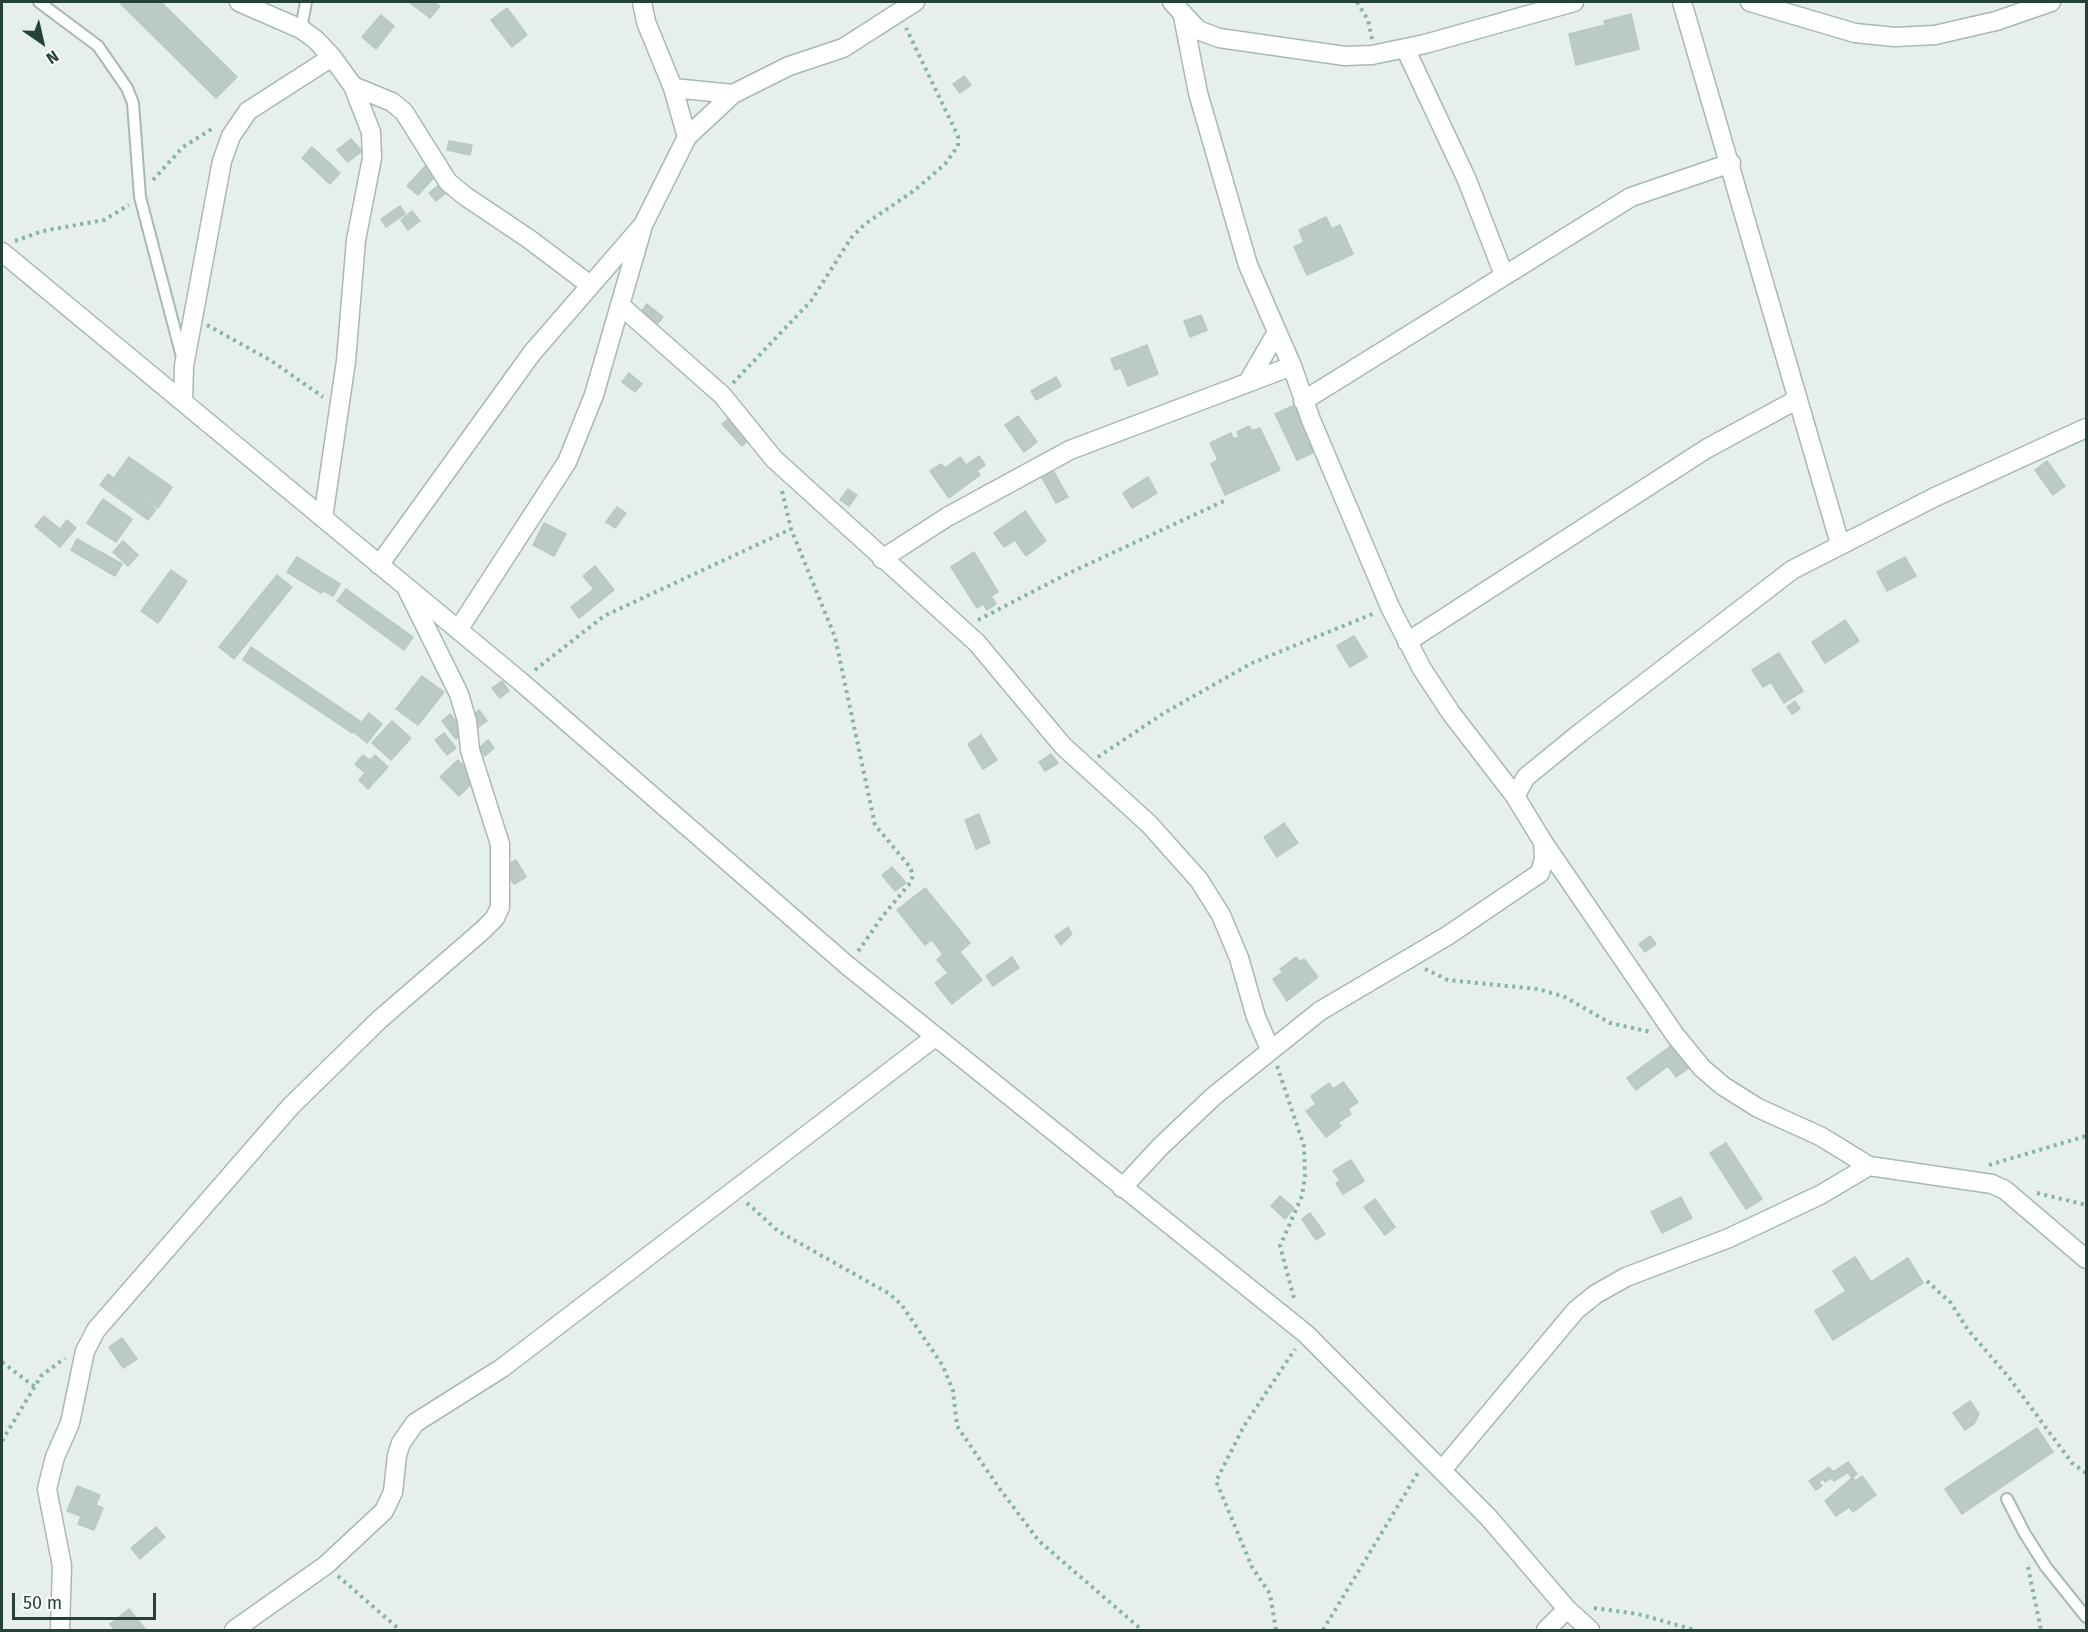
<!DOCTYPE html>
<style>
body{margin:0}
#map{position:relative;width:2088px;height:1632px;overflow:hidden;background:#e6efeb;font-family:"Fira Sans",sans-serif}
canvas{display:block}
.frame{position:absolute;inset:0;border:3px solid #24423a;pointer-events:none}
.north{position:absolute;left:12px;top:12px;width:60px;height:60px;-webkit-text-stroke:4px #f7fbf9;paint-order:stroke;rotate:146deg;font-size:16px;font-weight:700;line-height:24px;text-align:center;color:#24423a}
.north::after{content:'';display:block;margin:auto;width:21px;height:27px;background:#24423a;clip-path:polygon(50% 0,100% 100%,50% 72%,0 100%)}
.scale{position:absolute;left:12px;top:1593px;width:144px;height:27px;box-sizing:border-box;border:3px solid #24423a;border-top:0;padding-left:8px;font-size:18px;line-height:21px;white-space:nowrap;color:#24423a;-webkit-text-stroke:4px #f7fbf9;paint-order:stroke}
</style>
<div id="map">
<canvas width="2088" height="1632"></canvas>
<div class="frame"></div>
<div class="north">N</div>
<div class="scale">50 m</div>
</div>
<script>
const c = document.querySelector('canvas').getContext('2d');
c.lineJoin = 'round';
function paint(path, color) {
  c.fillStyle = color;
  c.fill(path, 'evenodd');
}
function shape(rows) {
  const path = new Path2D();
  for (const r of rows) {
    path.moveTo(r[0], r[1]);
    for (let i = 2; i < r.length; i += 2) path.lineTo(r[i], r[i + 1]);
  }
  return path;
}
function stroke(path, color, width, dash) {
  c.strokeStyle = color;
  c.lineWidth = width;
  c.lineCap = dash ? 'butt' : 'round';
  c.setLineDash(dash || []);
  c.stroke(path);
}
const building = shape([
 [124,2,161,2,237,77,216,98,121,4,124,2],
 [409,2,434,2,440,6,430,18,409,2],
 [507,8,527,35,512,47,491,20,507,8],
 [1631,14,1639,49,1576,65,1569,34,1605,25,1604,21,1631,14],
 [381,15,394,26,376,49,362,37,381,15],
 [964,76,971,85,960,93,953,84,964,76],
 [351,139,362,151,348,162,337,150,351,139],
 [449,141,472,145,470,155,447,150,449,141],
 [312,147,340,173,330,184,302,158,312,147],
 [428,163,439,172,418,195,407,186,428,163],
 [445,180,452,188,436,201,429,193,445,180],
 [400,206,405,214,386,227,381,219,400,206],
 [412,211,420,221,408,230,401,220,412,211],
 [1326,217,1332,229,1340,225,1353,254,1307,275,1294,247,1304,242,1299,230,1326,217],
 [647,304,663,317,654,328,638,316,647,304],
 [1201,315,1207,330,1190,337,1184,321,1201,315],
 [1147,345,1158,374,1128,386,1121,368,1115,370,1111,359,1147,345],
 [629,373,642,384,635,392,622,382,629,373],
 [1056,377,1061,386,1036,400,1031,391,1056,377],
 [1299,403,1321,449,1297,460,1275,414,1299,403],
 [1018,416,1037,442,1024,452,1005,425,1018,416],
 [730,417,750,439,742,446,722,424,730,417],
 [1249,426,1252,431,1260,428,1280,470,1225,495,1211,464,1218,460,1210,443,1231,433,1233,439,1239,437,1237,432,1249,426],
 [979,456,985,465,977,471,980,475,949,498,930,471,941,464,945,468,960,457,966,465,979,456],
 [129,457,172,487,158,508,114,478,129,457],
 [2047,461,2065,486,2053,495,2035,470,2047,461],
 [1053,470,1068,497,1056,503,1041,476,1053,470],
 [108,474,156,509,148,520,100,485,108,474],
 [1148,477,1157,493,1132,508,1123,493,1148,477],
 [848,489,857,495,849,506,840,500,848,489],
 [103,499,132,519,116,542,87,523,103,499],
 [617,507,626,513,615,528,606,522,617,507],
 [1025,511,1046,541,1026,556,1015,540,1004,547,994,533,1025,511],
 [44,516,60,529,67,520,76,528,60,547,35,526,44,516],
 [544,523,566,534,554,556,533,545,544,523],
 [77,539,122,564,115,576,71,550,77,539],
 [123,541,138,555,128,566,113,552,123,541],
 [974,552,998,592,991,596,996,604,987,610,983,604,977,608,951,567,974,552],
 [297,557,330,578,321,593,287,572,297,557],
 [1905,557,1916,576,1887,591,1877,572,1905,557],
 [595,566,614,590,579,618,571,607,594,589,583,576,595,566],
 [171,570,187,581,158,623,141,611,171,570],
 [277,575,292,587,234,659,219,647,277,575],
 [331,578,340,584,333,596,324,591,331,578],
 [346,589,413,637,404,650,337,601,346,589],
 [1845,620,1859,641,1825,663,1812,642,1845,620],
 [1354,636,1367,657,1350,667,1337,646,1354,636],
 [251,647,360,721,352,733,243,660,251,647],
 [1779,653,1803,691,1784,703,1771,682,1763,687,1752,670,1779,653],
 [422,676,444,692,418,725,396,709,422,676],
 [502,681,509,691,500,698,492,688,502,681],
 [1795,701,1800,709,1792,714,1787,707,1795,701],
 [479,710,487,721,477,728,470,717,479,710],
 [369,713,382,724,367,743,354,732,369,713],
 [450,714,465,732,456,739,442,721,450,714],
 [392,721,411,738,391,760,372,743,392,721],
 [444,733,456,748,447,755,435,740,444,733],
 [981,735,997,760,983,769,968,744,981,735],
 [488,740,494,748,485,756,479,748,488,740],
 [1051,754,1058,763,1045,771,1039,762,1051,754],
 [363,755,370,760,375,755,388,767,368,789,359,780,365,773,355,764,363,755],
 [458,760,476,779,459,796,440,777,458,760],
 [979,814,990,843,976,849,965,820,979,814],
 [1284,823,1298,843,1277,857,1264,837,1284,823],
 [516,860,526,877,514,884,504,867,516,860],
 [892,867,906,883,895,891,882,875,892,867],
 [925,888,970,943,960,952,982,980,952,1004,935,983,948,973,937,960,943,954,932,940,925,945,897,910,925,888],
 [1068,927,1072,934,1061,945,1055,936,1068,927],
 [1650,936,1656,944,1645,952,1639,944,1650,936],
 [1012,957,1019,968,993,986,986,976,1012,957],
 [1296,957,1300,962,1304,959,1318,977,1287,1001,1273,979,1283,972,1280,969,1296,957],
 [1672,1045,1689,1068,1676,1077,1668,1066,1636,1090,1627,1078,1672,1045],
 [1343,1082,1358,1102,1348,1109,1351,1114,1338,1123,1341,1126,1326,1137,1306,1111,1316,1104,1311,1096,1329,1083,1333,1089,1343,1082],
 [1726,1143,1762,1199,1746,1209,1710,1153,1726,1143],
 [1351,1160,1364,1181,1343,1194,1336,1183,1340,1180,1333,1171,1351,1160],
 [1280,1196,1294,1208,1285,1219,1271,1206,1280,1196],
 [1681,1197,1692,1218,1662,1233,1651,1212,1681,1197],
 [1375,1199,1395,1227,1385,1235,1364,1207,1375,1199],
 [1310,1213,1325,1234,1316,1240,1302,1219,1310,1213],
 [1855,1257,1871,1282,1908,1258,1923,1283,1833,1340,1815,1311,1846,1291,1833,1271,1855,1257],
 [122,1338,137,1359,123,1368,109,1347,122,1338],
 [1970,1401,1979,1414,1974,1424,1965,1430,1953,1413,1970,1401],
 [2037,1428,2053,1452,1962,1514,1945,1489,2037,1428],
 [1848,1462,1857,1474,1852,1478,1848,1472,1834,1481,1831,1478,1825,1482,1823,1479,1819,1482,1822,1486,1816,1490,1809,1481,1829,1467,1833,1472,1848,1462],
 [1862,1476,1876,1495,1853,1512,1849,1507,1836,1516,1825,1501,1853,1477,1855,1481,1862,1476],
 [77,1486,100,1495,96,1505,103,1508,94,1530,78,1524,81,1516,67,1511,77,1486],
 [156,1527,165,1537,140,1559,131,1548,156,1527],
 [129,1609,146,1630,115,1630,110,1624,129,1609]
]);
const path = shape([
 [1357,2,1368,20,1372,39],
 [153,180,183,147,215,127],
 [15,241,43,231,104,220,129,205],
 [207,325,270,360,323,397],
 [733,383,811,301,851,238,865,224,915,190,945,164,958,146,958,136,906,28],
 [782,491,791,529,835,637,875,825,910,867,913,875,911,882,882,917,857,953],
 [978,620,1065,575,1224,501],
 [535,670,604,616,791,529],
 [1098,757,1164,713,1252,663,1375,613],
 [1425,969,1448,980,1538,989,1565,997,1610,1023,1651,1032],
 [1277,1066,1304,1146,1305,1176,1302,1196,1280,1246,1295,1302],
 [1989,1165,2086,1136],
 [2037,1193,2086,1205],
 [747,1203,778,1231,888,1293,901,1304,943,1366,953,1391,957,1426,999,1488,1039,1541,1142,1630],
 [1927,1281,1951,1303,1968,1330,2007,1375,2072,1463,2086,1473],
 [2,1362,35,1387],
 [2,1441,41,1376,65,1358],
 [2028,1567,2041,1630],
 [338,1576,400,1630],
 [1594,1608,1638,1614,1695,1630],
 [1276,1630,1270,1594,1252,1567,1216,1481,1244,1426,1295,1349],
 [1323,1630,1419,1471]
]);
const service = shape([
 [39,2,98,46,127,88,133,103,140,197,182,357],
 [301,29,306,2],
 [2007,1499,2025,1534,2046,1567,2086,1617]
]);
const minor = shape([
 [239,2,301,29,316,40,332,57,353,86,371,132,372,158,356,240,346,361,323,518],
 [642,2,646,22,673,88,687,137],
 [1172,2,1198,30,1219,38,1345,56,1372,55,1425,44,1574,2],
 [1682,2,1840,544],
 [1750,2,1855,33,1895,37,1935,35,1996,21,2051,2],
 [1183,16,1198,93,1248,265,1292,366,1311,420,1390,607,1422,669,1451,713,1515,796],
 [1405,48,1467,180,1504,275],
 [353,86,392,102,404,112,448,182,465,196,529,239,590,285],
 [673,88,733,94],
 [620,305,722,395,774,459,977,643,1063,746,1149,824,1199,880,1221,915,1239,958,1256,1017,1270,1049],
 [1248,382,1277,332],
 [183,401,184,366,222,161,231,136,248,111,332,57],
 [1303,401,1631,197,1731,163],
 [882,559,947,517,1070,450,1292,366],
 [379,565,532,353,643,225,687,137,733,94,789,66,843,48,915,2],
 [458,630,567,462,594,395,642,229],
 [1407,642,1706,449,1798,399],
 [1543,842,1675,1035,1702,1068,1723,1086,1758,1108,1820,1136,1869,1166,1992,1184,2005,1190,2086,1259],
 [1122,1188,1161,1146,1214,1096,1320,1011,1447,936,1540,873,1544,859,1543,842,1515,796,1526,777,1580,733,1792,570,1935,497,2086,428],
 [1442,1470,1576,1310,1596,1294,1626,1277,1729,1238,1820,1195,1869,1166],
 [60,1630,62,1566,47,1489,55,1457,70,1423,85,1351,96,1330,291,1106,379,1020,483,930,495,918,500,907,500,844,470,750,467,721,459,694,407,589],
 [234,1630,326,1565,384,1511,393,1492,397,1455,401,1443,415,1423,502,1368,935,1037],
 [1546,1630,1567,1609]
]);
const tertiary = shape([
 [2,252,520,681,848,966,1306,1334,1489,1518,1567,1609,1590,1630]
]);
paint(building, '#bbcac4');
stroke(building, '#b8c9c2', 1.5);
stroke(service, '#a8b8b2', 14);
stroke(minor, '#a8b8b2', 21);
stroke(tertiary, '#a8b8b2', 21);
stroke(path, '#86b3a5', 4, [3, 4.5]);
stroke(service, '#fff', 10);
stroke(minor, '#fff', 18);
stroke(tertiary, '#fff', 18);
</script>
